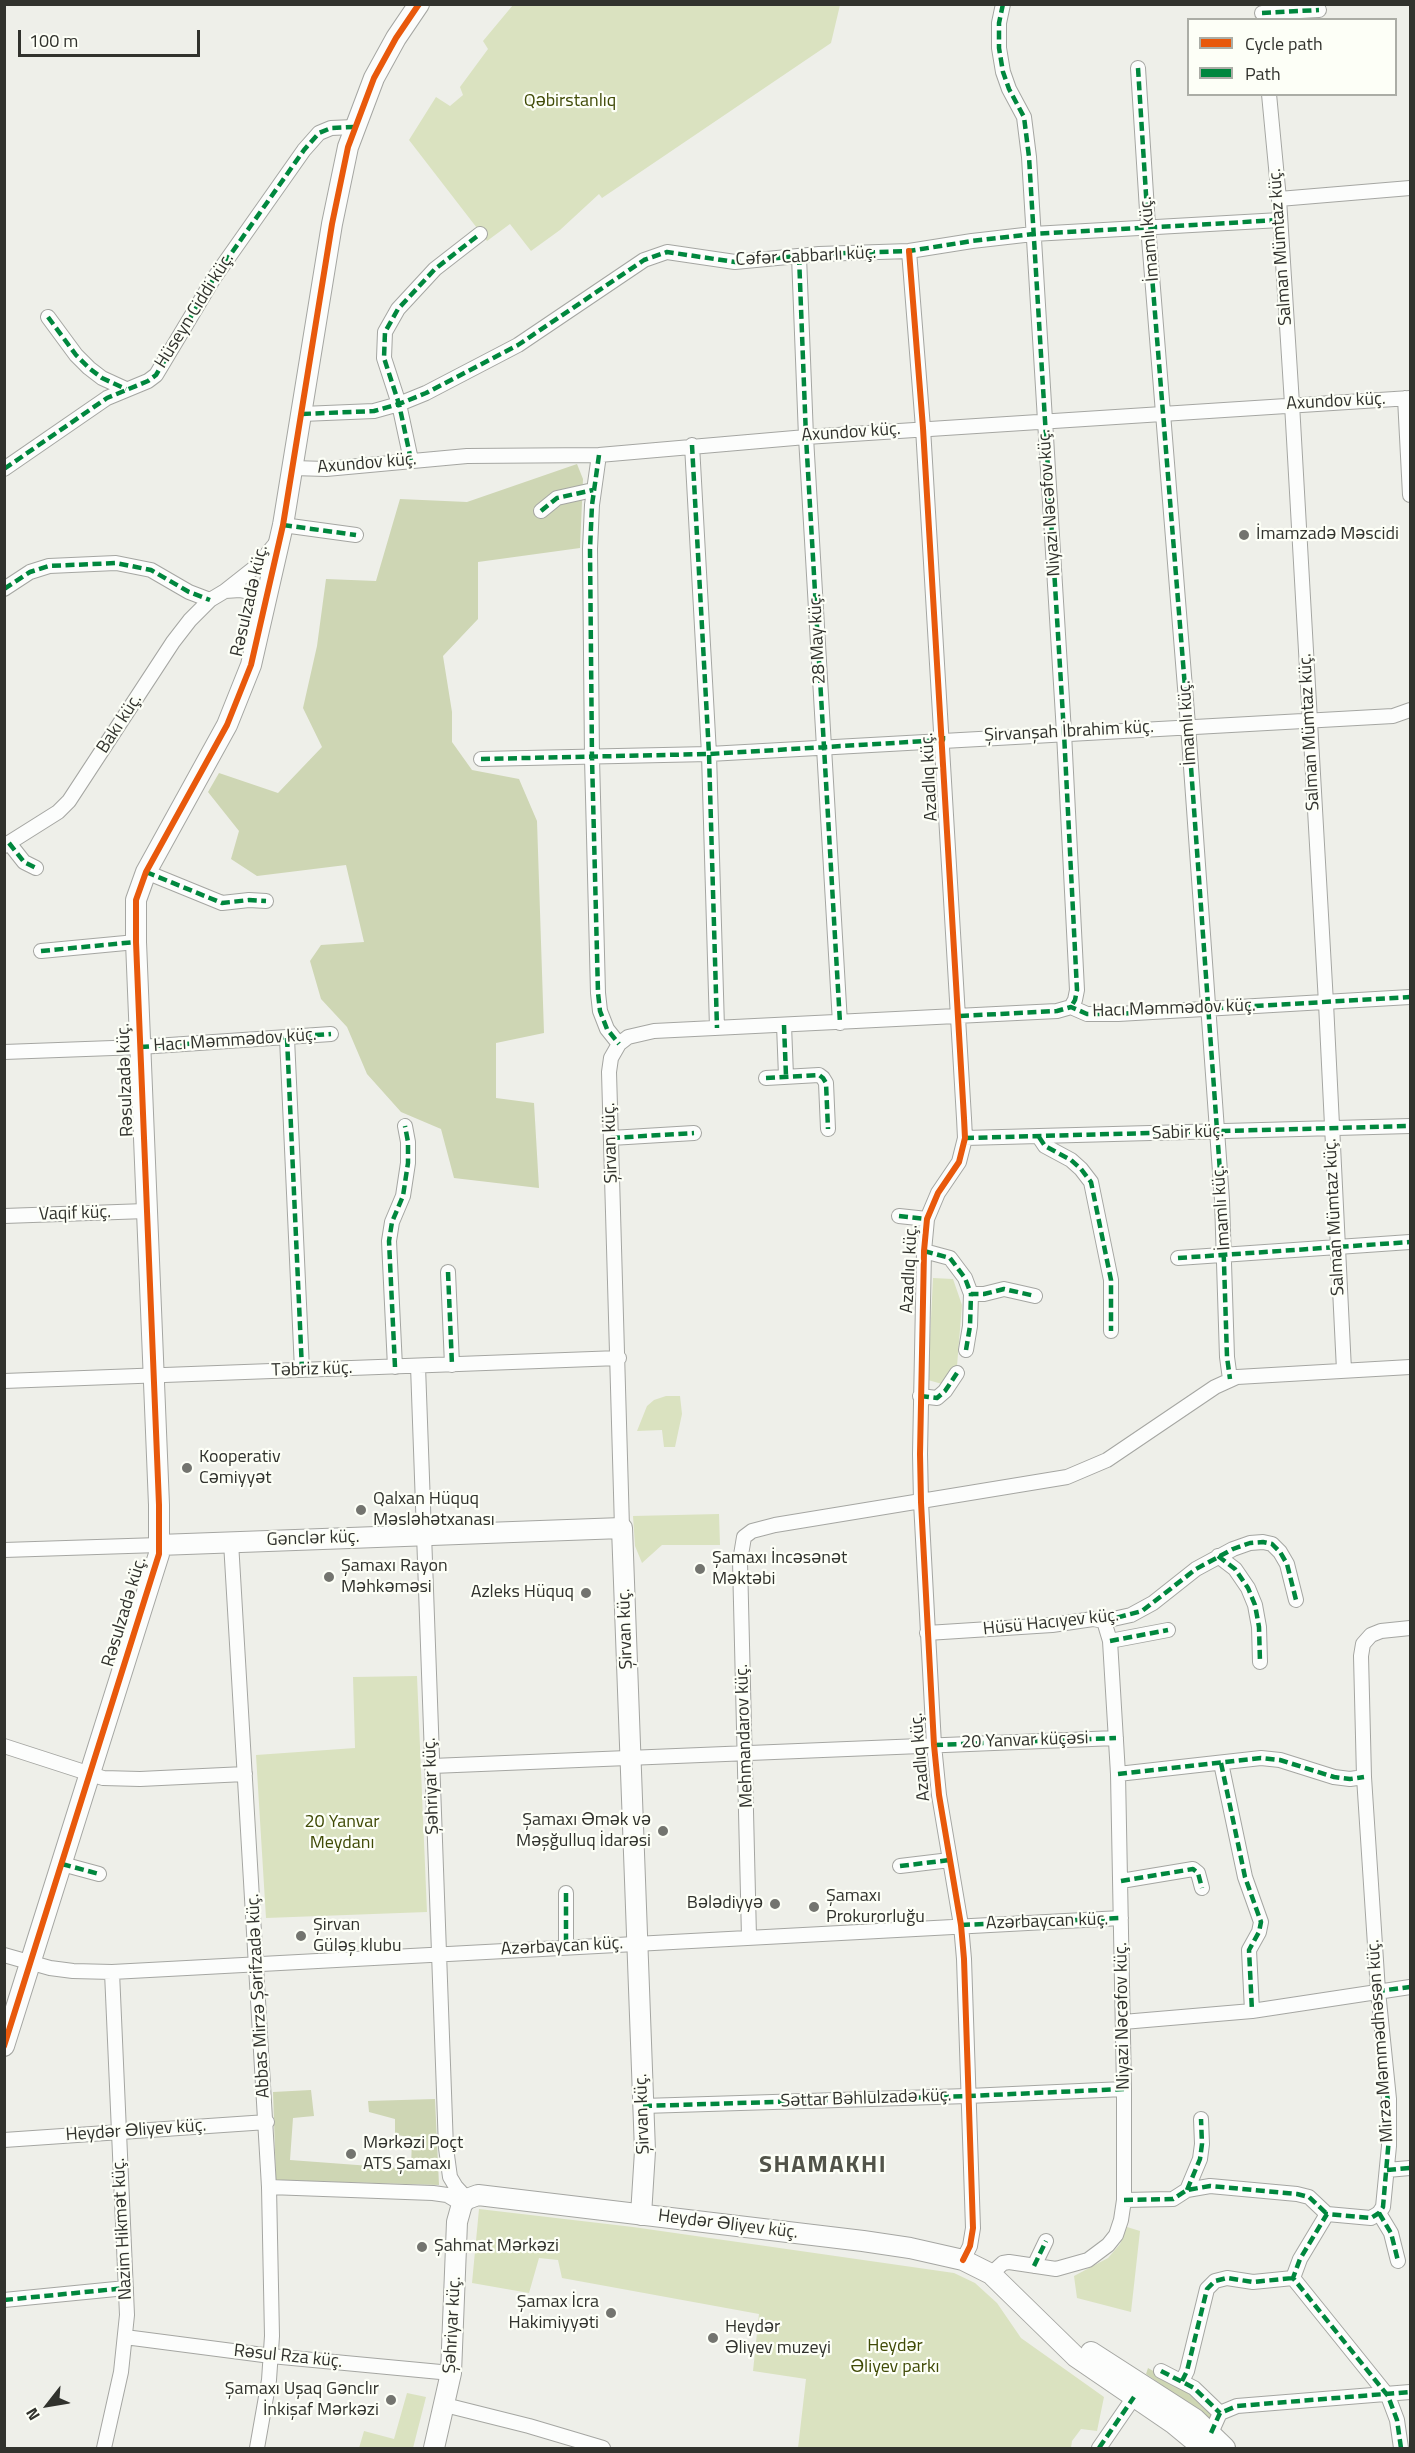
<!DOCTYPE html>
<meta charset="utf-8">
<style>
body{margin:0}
#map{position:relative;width:1415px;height:2453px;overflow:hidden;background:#eeefe9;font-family:"Titillium Web",sans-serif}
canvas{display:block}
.frame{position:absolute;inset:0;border:6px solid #31322d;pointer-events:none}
.legend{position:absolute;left:1187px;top:18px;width:210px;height:78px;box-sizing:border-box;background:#fdfff7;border:2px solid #abada6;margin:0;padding:8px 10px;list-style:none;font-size:18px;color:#31322d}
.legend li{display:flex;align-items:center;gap:12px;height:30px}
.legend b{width:30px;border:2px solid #abada6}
.north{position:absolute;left:18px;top:2375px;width:60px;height:60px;-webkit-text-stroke:4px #fdfff7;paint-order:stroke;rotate:239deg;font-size:16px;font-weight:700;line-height:24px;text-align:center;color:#31322d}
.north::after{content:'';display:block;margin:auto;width:21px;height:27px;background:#31322d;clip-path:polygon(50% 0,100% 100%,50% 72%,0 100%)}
.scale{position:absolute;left:18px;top:30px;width:182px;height:27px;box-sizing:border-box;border:3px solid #31322d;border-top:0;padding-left:8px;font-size:18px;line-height:21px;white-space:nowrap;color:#31322d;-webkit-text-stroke:4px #fdfff7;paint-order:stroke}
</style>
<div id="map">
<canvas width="1415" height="2453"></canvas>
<div class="frame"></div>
<ul class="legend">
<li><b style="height:8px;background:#e8590c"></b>Cycle path</li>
<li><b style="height:8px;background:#00873e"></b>Path</li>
</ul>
<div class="north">N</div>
<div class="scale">100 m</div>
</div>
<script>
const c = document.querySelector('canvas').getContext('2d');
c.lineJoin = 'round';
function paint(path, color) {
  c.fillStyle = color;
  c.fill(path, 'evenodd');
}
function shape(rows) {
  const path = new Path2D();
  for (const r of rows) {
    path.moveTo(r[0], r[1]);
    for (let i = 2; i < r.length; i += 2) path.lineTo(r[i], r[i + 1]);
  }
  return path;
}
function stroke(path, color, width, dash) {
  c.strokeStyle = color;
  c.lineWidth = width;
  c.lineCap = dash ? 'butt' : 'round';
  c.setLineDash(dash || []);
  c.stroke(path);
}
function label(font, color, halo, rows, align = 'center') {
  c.font = font + ' "Titillium Web",sans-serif';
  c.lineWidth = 4.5;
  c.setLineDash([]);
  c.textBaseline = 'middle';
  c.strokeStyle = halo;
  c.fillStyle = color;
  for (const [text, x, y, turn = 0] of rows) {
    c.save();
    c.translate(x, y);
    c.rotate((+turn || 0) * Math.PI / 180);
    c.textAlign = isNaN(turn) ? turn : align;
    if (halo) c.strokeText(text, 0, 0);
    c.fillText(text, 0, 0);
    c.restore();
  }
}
const green = shape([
 [513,5,840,5,831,43,602,198,599,194,560,230,531,251,510,224,487,241,409,140,436,97,450,106,463,95,460,87,488,49,483,41],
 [933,1278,953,1279,962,1305,957,1366,942,1384,928,1380],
 [666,1396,680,1396,682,1414,675,1447,664,1447,662,1430,637,1431,647,1406,654,1400],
 [719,1514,720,1545,662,1545,642,1563,635,1546,633,1516],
 [417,1676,427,1912,266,1918,256,1755,355,1748,353,1677],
 [479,2209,633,2227,954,2273,975,2283,997,2303,1021,2338,1104,2397,1097,2431,1081,2429,1072,2441,1071,2448,798,2448,806,2379,753,2371,759,2314,562,2278,558,2260,539,2258,529,2293,472,2283],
 [1127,2227,1140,2231,1131,2312,1077,2298,1074,2276,1108,2258,1120,2244],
 [407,2393,426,2397,413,2448,359,2448,364,2431,394,2439]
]);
const forest = shape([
 [577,464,583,479,580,548,478,562,478,619,443,656,452,712,452,742,472,770,519,779,537,821,544,1033,496,1043,496,1098,534,1103,539,1188,454,1178,441,1129,401,1112,367,1074,347,1027,321,999,310,961,321,945,364,942,346,865,257,876,231,859,239,831,208,792,219,773,278,793,322,747,303,708,317,646,326,579,376,581,400,499,467,502],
 [311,2090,314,2116,293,2118,290,2160,411,2169,412,2137,395,2135,395,2119,369,2112,368,2101,435,2099,439,2185,276,2180,273,2092],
 [1148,2368,1194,2394,1215,2412,1211,2420,1146,2374]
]);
const street = shape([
 [1003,4,999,23,999,48,1003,72,1009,89,1024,117,1029,157,1064,733,1077,990,1075,1000,1071,1007],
 [1262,13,1319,10],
 [1138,68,1148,226,1188,725,1222,1200,1227,1357,1230,1379],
 [1269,94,1279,199,1292,404,1326,1003,1344,1370],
 [1279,199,1410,188],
 [909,251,923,428,964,1118,965,1138,959,1162,938,1193,927,1219,924,1251,920,1454,921,1502,934,1745,939,1795,961,1925,964,1959,973,2228,970,2246,963,2260],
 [799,256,806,437,840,1023],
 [48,317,76,355,89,368,102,378,126,389],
 [1405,398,1410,495],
 [302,414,374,411,399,404,426,393,518,345,644,260,667,252,735,262,819,254,909,251,972,241,1033,234,1280,220],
 [692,445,709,754,717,1028],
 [599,455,592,505,590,549,592,758,598,993,600,1011,607,1029,619,1044],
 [411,460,399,404,384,358,385,332,398,309,435,269,480,234],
 [293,468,326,469,467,456,599,455,806,437,1410,398],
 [4,469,107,398,148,381,156,375,214,278,304,150,319,133,331,128,354,127],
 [541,511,557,498,593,490],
 [283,525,356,535],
 [4,589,30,572,49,566,116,563,151,570,189,592,210,600],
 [267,596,240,590,225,591,258,565,276,543],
 [481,759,709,754,1393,716,1410,710],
 [9,843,24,862,36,868],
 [4,846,58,812,69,801,173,642,190,620,210,600,225,591],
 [146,872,222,903,249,900,266,901],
 [41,951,136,942],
 [784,1025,786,1076],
 [287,1038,302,1370],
 [4,1052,140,1047,331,1034],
 [766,1078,819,1075,823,1078,826,1083,828,1129],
 [1039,1137,1045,1146,1071,1160,1081,1169,1091,1182,1111,1280,1111,1331],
 [611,1138,694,1133],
 [965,1138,1410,1126],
 [4,1216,146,1211],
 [899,1216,927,1219],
 [924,1251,950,1258,965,1278,971,1294,984,1294,1004,1289,1035,1296],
 [1178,1258,1410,1242],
 [448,1272,452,1365],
 [966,1350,970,1326,971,1294],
 [418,1366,446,2148,450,2177,456,2187,467,2199],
 [395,1367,389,1241,392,1222,403,1196,408,1163,408,1142,405,1126],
 [4,1381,619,1358],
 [920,1396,937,1398,945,1391,957,1373],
 [622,1528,609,1072,611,1058,619,1044,628,1037,654,1031,1057,1011,1071,1007,1087,1014,1118,1014,1410,997],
 [231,1542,269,2187,272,2336,269,2380,257,2448],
 [4,1550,159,1545],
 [1218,1556,1235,1569,1248,1588,1255,1605,1259,1627,1260,1662],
 [927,1633,1052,1625,1093,1619,1104,1621,1131,1615,1153,1603,1196,1569,1233,1549,1250,1543,1263,1542,1272,1544,1280,1552,1287,1564,1296,1600],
 [1110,1641,1168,1630],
 [4,1746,103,1778,140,1779,245,1774],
 [1221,1763,1245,1877,1261,1922,1259,1932,1249,1950,1252,2011],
 [432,1766,1116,1738],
 [1118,1774,1261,1758,1280,1760,1334,1777,1350,1779,1364,1777],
 [62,1864,99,1874],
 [900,1866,950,1860],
 [1121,1881,1193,1869,1198,1873,1202,1888],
 [566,1893,566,1947],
 [749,1937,740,1561,744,1537,752,1531,775,1525,1067,1477,1107,1460,1215,1387,1237,1377,1410,1367],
 [4,1955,50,1968,73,1971,112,1972,1121,1918],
 [1123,2022,1252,2011,1410,1987],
 [643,2106,968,2096,1124,2089],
 [4,2140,267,2122],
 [1387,2170,1410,2168],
 [269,2187,433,2193,447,2195,462,2204],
 [1187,2190,1200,2159,1202,2144,1201,2119],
 [1124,2200,1173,2199,1187,2190,1210,2186,1297,2194,1309,2197,1327,2214],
 [1379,2213,1391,2233,1398,2261],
 [1034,2266,1046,2241],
 [991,2274,1003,2263,1009,2262,1056,2269,1088,2260,1108,2245,1116,2235,1121,2220,1124,2200,1124,2089,1118,1774,1110,1641,1104,1621],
 [4,2300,126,2288],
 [125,2337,271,2356,451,2373],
 [1161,2371,1194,2388,1220,2413],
 [1182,2381,1187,2371,1207,2289,1215,2281,1227,2278,1253,2282,1293,2278],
 [445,2405,529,2426,603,2448],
 [1211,2433,1220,2413,1237,2406,1410,2392],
 [104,2448,121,2372,127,2315,112,1972],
 [1099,2448,1134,2397],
 [1401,2448,1397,2420,1388,2396,1293,2278,1300,2259,1327,2214,1371,2218,1379,2213,1383,2207,1389,2146,1389,2099,1378,1991,1364,1777,1361,1656,1363,1644,1371,1635,1381,1631,1410,1628]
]);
const secondary = shape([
 [159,1545,622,1528,645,2151,641,2215],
 [4,2046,159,1554,159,1505,136,942,136,900,146,872,227,725,251,665,283,525,332,224,348,147,374,78,396,38,419,4],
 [1091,2352,1195,2419,1225,2448],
 [434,2448,451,2373,457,2222,462,2204,467,2199,478,2195,863,2241,910,2248,963,2260,991,2274,1076,2357,1174,2424,1203,2448]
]);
const quiet = shape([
 [1003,4,999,23,999,48,1003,72,1009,89,1024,117,1029,157,1064,733,1077,990,1075,1000,1071,1007],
 [1262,13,1319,10],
 [1138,68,1148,226,1188,725,1222,1200,1227,1357,1230,1379],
 [799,256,806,437,840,1023],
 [48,317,76,355,89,368,102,378,126,389],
 [302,414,374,411,399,404,426,393,518,345,644,260,667,252,735,262,819,254,909,251,972,241,1033,234,1280,220],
 [692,445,709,754,717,1028],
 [599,455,592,505,590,549,592,758,598,993,600,1011,607,1029,619,1044],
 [411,460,399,404,384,358,385,332,398,309,435,269,480,234],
 [4,469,107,398,148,381,156,375,214,278,304,150,319,133,331,128,354,127],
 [541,511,557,498,593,490],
 [283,525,356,535],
 [4,589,30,572,49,566,116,563,151,570,189,592,210,600],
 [481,759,709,754,943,740,943,736],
 [9,843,24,862,36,868],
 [146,872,222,903,249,900,266,901],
 [41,951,136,942],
 [960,1016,1057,1011,1071,1007,1087,1014,1118,1014,1410,997],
 [784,1025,786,1076],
 [287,1038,302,1370],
 [140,1047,331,1034],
 [766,1078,819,1075,823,1078,826,1083,828,1129],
 [1039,1137,1045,1146,1071,1160,1081,1169,1091,1182,1111,1280,1111,1331],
 [611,1138,694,1133],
 [965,1138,1410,1126],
 [899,1216,927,1219],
 [924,1251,950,1258,965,1278,971,1294,984,1294,1004,1289,1035,1296],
 [1178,1258,1410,1242],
 [448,1272,452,1365],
 [966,1350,970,1326,971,1294],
 [395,1367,389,1241,392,1222,403,1196,408,1163,408,1142,405,1126],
 [920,1396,937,1398,945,1391,957,1373],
 [1218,1556,1235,1569,1248,1588,1255,1605,1259,1627,1260,1662],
 [1104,1621,1142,1611,1196,1569,1233,1549,1250,1543,1263,1542,1272,1544,1280,1552,1287,1564,1296,1600],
 [1110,1641,1168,1630],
 [934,1745,1116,1738],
 [1221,1763,1245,1877,1261,1922,1259,1932,1249,1950,1252,2011],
 [1118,1774,1261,1758,1280,1760,1334,1777,1350,1779,1364,1777],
 [62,1864,99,1874],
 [900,1866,950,1860],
 [1121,1881,1193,1869,1198,1873,1202,1888],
 [566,1893,566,1947],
 [961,1925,1121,1918],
 [643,2106,968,2096,1124,2089],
 [1387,2170,1410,2168],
 [1187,2190,1200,2159,1202,2144,1201,2119],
 [1124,2200,1173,2199,1187,2190,1210,2186,1297,2194,1309,2197,1327,2214],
 [1379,2213,1391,2233,1398,2261],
 [1034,2266,1046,2241],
 [4,2300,126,2288],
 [1161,2371,1194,2388,1220,2413],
 [1182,2381,1187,2371,1207,2289,1215,2281,1227,2278,1253,2282,1293,2278],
 [1211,2433,1220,2413,1237,2406,1410,2392],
 [1099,2448,1134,2397],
 [1401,2448,1397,2420,1388,2396,1293,2278,1300,2259,1327,2214,1371,2218,1379,2213,1383,2207,1390,2126,1378,1991,1410,1987]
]);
const cycleway = shape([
 [909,251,923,428,964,1118,965,1138,959,1162,938,1193,927,1219,924,1251,920,1454,921,1502,934,1745,939,1795,961,1925,964,1959,973,2228,970,2246,963,2260],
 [4,2046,159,1554,159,1505,136,942,136,900,146,872,227,725,251,665,283,525,332,224,348,147,374,78,396,38,419,4]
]);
const markers = [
 [1244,535,6,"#73746f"],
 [187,1468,6,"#73746f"],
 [361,1510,6,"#73746f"],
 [700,1569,6,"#73746f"],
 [329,1577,6,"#73746f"],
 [586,1593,6,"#73746f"],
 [663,1831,6,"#73746f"],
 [775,1904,6,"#73746f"],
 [814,1907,6,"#73746f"],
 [301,1936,6,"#73746f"],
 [351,2154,6,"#73746f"],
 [422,2247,6,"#73746f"],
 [611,2313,6,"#73746f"],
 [713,2338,6,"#73746f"],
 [391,2400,6,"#73746f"]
];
const parkNames = [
 ["Qəbirstanlıq",570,102],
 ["20 Yanvar",342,1823],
 ["Meydanı",342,1844],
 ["Heydər",895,2347],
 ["Əliyev parkı",895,2368]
];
const streetNames = [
 ["İmamlı küç.",1150,239,-95],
 ["Salman Mümtaz küç.",1281,247,-94],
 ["Cəfər Cabbarlı küç.",806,257,-3],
 ["Hüseyn Ciddi küç.",195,311,-58],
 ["Axundov küç.",1336,402,-3],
 ["Axundov küç.",851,433,-4],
 ["Axundov küç.",367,464,-5],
 ["Niyazi Nəcəfov küç.",1050,503,-94],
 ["Rəsulzadə küç.",250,601,-77],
 ["28 May küç.",818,639,-93],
 ["İmamlı küç.",1188,723,-94],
 ["Bakı küç.",120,724,-57],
 ["Şirvanşah İbrahim küç.",1069,732,-3],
 ["Salman Mümtaz küç.",1310,732,-93],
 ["Azadlıq küç.",930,777,-93],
 ["Hacı Məmmədov küç.",1174,1009,-2],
 ["Hacı Məmmədov küç.",235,1041,-4],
 ["Rəsulzadə küç.",126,1080,-92],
 ["Sabir küç.",1188,1133,-2],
 ["Şirvan küç.",611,1143,-92],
 ["İmamlı küç.",1222,1208,-94],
 ["Vaqif küç.",75,1214,-2],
 ["Salman Mümtaz küç.",1335,1217,-93],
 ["Azadlıq küç.",910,1269,-87],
 ["Təbriz küç.",312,1370,-2],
 ["Gənclər küç.",313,1539,-2],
 ["Rəsulzadə küç.",125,1612,-73],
 ["Hüsü Hacıyev küç.",1051,1623,-6],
 ["Şirvan küç.",626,1629,-92],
 ["Mehmandarov küç.",745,1736,-92],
 ["20 Yanvar küçəsi",1025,1741,-2],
 ["Azadlıq küç.",921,1757,-95],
 ["Şəhriyar küç.",432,1786,-92],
 ["Azərbaycan küç.",1047,1922,-2],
 ["Azərbaycan küç.",562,1947,-3],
 ["Abbas Mirzə Şərifzadə küç.",259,1996,-93],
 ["Niyazi Nəcəfov küç.",1123,2016,-91],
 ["Mirzə Məmmədhəsən küç.",1381,2041,-94],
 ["Səttar Bəhlulzadə küç.",866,2099,-2],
 ["Şirvan küç.",643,2114,-92],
 ["Heydər Əliyev küç.",136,2131,-4],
 ["Heydər Əliyev küç.",728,2225,7],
 ["Nazim Hikmət küç.",123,2229,-93],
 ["Şəhriyar küç.",453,2325,-87],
 ["Rəsul Rza küç.",288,2357,6]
];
const poiNames = [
 ["İmamzadə Məscidi",1256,535],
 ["Kooperativ",199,1458],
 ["Cəmiyyət",199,1479],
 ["Qalxan Hüquq",373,1500],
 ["Məsləhətxanası",373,1521],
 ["Şamaxı İncəsənət",712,1559],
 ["Məktəbi",712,1580],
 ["Şamaxı Rayon",341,1567],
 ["Məhkəməsi",341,1588],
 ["Azleks Hüquq",574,1593,"right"],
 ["Şamaxı Əmək və",651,1821,"right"],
 ["Məşğulluq İdarəsi",651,1842,"right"],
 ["Şamaxı",826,1897],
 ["Prokurorluğu",826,1918],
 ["Bələdiyyə",763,1904,"right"],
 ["Şirvan",313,1926],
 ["Güləş klubu",313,1947],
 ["Mərkəzi Poçt",363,2144],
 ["ATS Şamaxı",363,2165],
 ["Şahmat Mərkəzi",434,2247],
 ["Şamax İcra",599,2303,"right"],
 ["Hakimiyyəti",599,2324,"right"],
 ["Heydər",725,2328],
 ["Əliyev muzeyi",725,2349],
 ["Şamaxı Uşaq Gənclır",379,2390,"right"],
 ["İnkişaf Mərkəzi",379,2411,"right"]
];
const districtNames = [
 ["SHAMAKHI",823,2166]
];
paint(green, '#dae2c0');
paint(forest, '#ced6b4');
stroke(street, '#a5a6a2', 16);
stroke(secondary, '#a5a6a2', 22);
stroke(street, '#fcfdfc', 14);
stroke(secondary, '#fcfdfc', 20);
stroke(quiet, '#00873e', 4.5, [9, 4.5]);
stroke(cycleway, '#e8590c', 6);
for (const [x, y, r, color] of markers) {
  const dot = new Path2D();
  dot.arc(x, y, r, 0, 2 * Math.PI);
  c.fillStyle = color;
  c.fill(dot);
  stroke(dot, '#fdfff7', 2);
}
label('18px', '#404b07', '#fdfff7', parkNames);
label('18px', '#31322d', '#fdfff7', streetNames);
label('18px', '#31322d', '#fdfff7', poiNames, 'left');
c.letterSpacing = '1.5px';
label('bold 24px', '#515349', '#fdfff7', districtNames);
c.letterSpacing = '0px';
</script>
